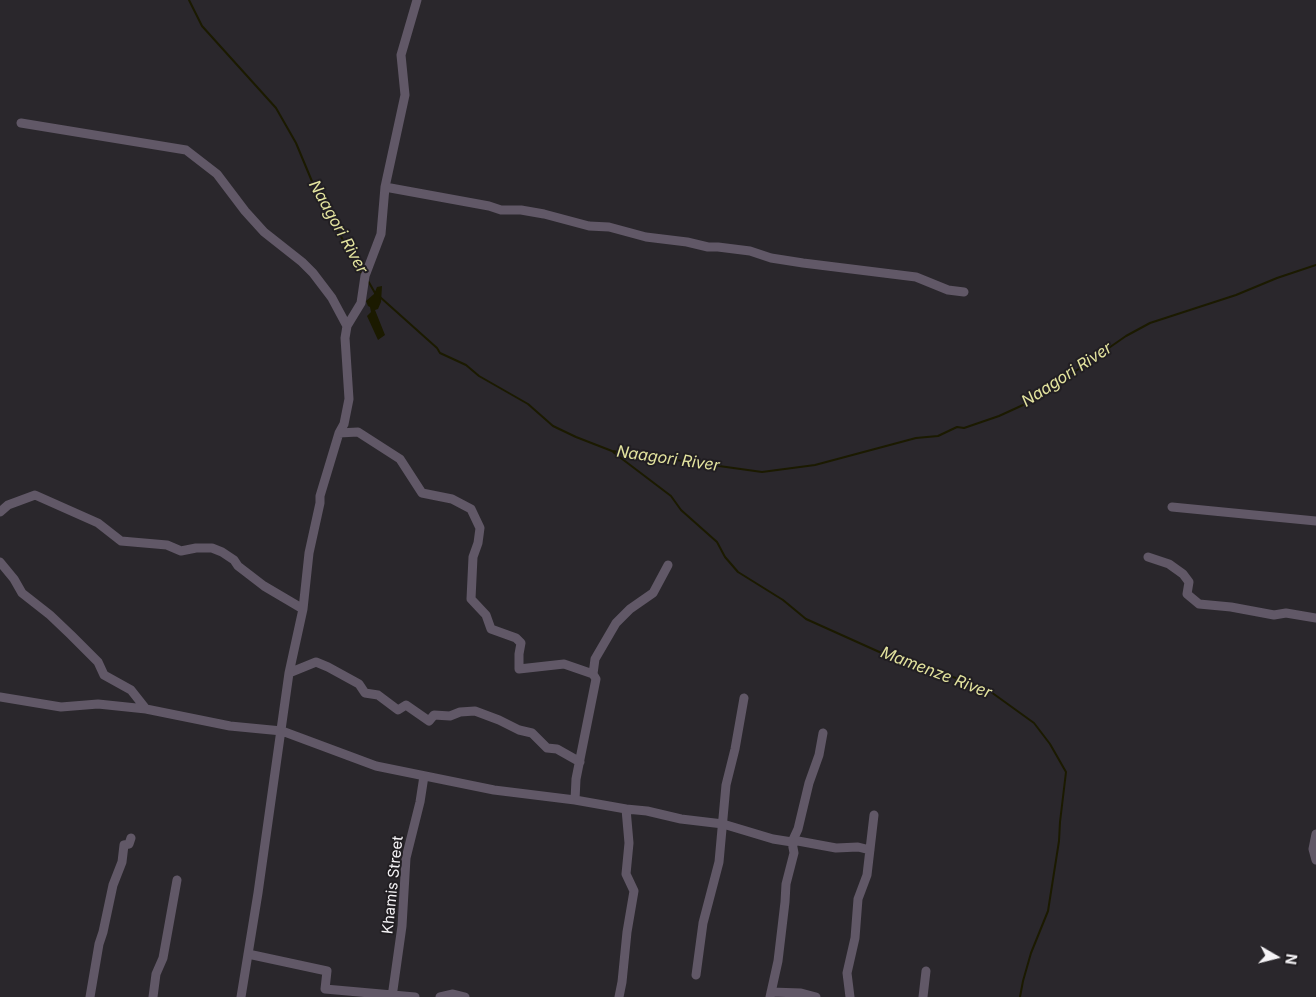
<!DOCTYPE html>
<style>
body{margin:0}
#map{position:relative;width:1316px;height:997px;overflow:hidden;background:#2a272c;font-family:Inter,sans-serif}
canvas{display:block}
.north{position:absolute;left:1251px;top:932px;width:50px;height:50px;-webkit-text-stroke:4px #211e22;paint-order:stroke;rotate:98deg;font-size:14px;font-weight:700;line-height:20px;text-align:center;color:#f5f3f6}
.north::after{content:'';display:block;margin:auto;width:18px;height:22px;background:#f5f3f6;clip-path:polygon(50% 0,100% 100%,50% 72%,0 100%)}
</style>
<div id="map">
<canvas width="1316" height="997"></canvas>
<div class="north">N</div>
</div>
<script>
const c = document.querySelector('canvas').getContext('2d');
c.lineJoin = 'round';
function paint(path, color) {
  c.fillStyle = color;
  c.fill(path, 'evenodd');
}
function shape(rows) {
  const path = new Path2D();
  for (const r of rows) {
    path.moveTo(r[0], r[1]);
    for (let i = 2; i < r.length; i += 2) path.lineTo(r[i], r[i + 1]);
  }
  return path;
}
function stroke(path, color, width, dash) {
  c.strokeStyle = color;
  c.lineWidth = width;
  c.lineCap = dash ? 'butt' : 'round';
  c.setLineDash(dash || []);
  c.stroke(path);
}
function label(font, color, halo, rows, align = 'center') {
  c.font = font + ' Inter,sans-serif';
  c.lineWidth = 4;
  c.setLineDash([]);
  c.textBaseline = 'middle';
  c.strokeStyle = halo;
  c.fillStyle = color;
  for (const [text, x, y, turn = 0] of rows) {
    c.save();
    c.translate(x, y);
    c.rotate((+turn || 0) * Math.PI / 180);
    c.textAlign = isNaN(turn) ? turn : align;
    if (halo) c.strokeText(text, 0, 0);
    c.fillText(text, 0, 0);
    c.restore();
  }
}
const water = shape([
 [382,286,381,302,378,309,375,310,385,335,378,340,367,316,371,312,370,307,368,306,366,301,374,294,377,287]
]);
const stream = shape([
 [189,0,202,26,276,108,296,143,316,191,360,271,363,274],
 [367,279,375,293],
 [380,297,437,348,440,353,466,365,479,376,528,404,553,426,576,437,612,451,762,472,815,465,916,438,938,436,957,427,964,428,999,416,1034,400,1126,336,1150,323,1236,295,1277,278,1316,265],
 [613,452,671,496,681,510,717,542,725,557,738,572,783,600,806,619,886,655,971,683,991,692,1034,723,1050,744,1066,772,1060,822,1059,841,1048,911,1031,953,1023,981,1020,997]
]);
const minor = shape([
 [21,123,186,150,217,174,245,211,264,232,302,262,313,273,332,298,347,326],
 [385,187,489,206,501,210,521,210,544,214,589,226,609,227,646,237,687,242,708,247,718,247,750,251,771,258,803,263,916,277,948,290,964,292],
 [339,433,358,432,400,459,422,493,452,499,471,509,480,528,478,543,473,557,471,599,486,615,491,629,516,638,521,643,519,654,519,669,564,664,593,674],
 [1172,507,1316,521],
 [0,512,8,505,35,495,98,523,121,541,167,545,181,551,196,548,212,548,222,552,234,560,238,566,264,586,303,609],
 [1148,557,1169,564,1183,574,1189,582,1187,594,1199,604,1231,607,1274,615,1286,613,1316,618],
 [0,562,14,579,22,593,50,615,71,635,98,662,104,675,131,690,146,709],
 [289,673,316,662,328,667,359,684,365,693,378,695,398,710,406,705,429,721,434,715,450,716,460,712,475,711,499,720,519,730,532,733,547,748,557,749,580,762],
 [0,697,61,707,98,704,146,709,230,726,282,731,376,766,494,790,575,800,626,809,629,843,626,874,634,891,627,932,622,982,619,997],
 [575,800,576,779,596,679,593,674,595,659,616,623,630,609,653,593,668,565],
 [626,809,647,811,681,819,723,824,773,839,792,842,798,841,836,848,858,847,870,850],
 [1316,834,1313,849,1316,860],
 [248,954,327,971,325,989,415,997],
 [696,975,703,923,719,862,726,785,735,749,744,698],
 [771,992,801,993,816,997],
 [90,997,99,944,103,932,113,885,122,862,124,845,129,844,131,838],
 [153,997,156,974,163,958,177,880],
 [241,997,258,893,289,673,303,609,309,553,320,503,320,496,339,433,344,424,349,399,345,338,347,326,361,303,365,276,381,234,385,187,405,95,401,55,417,0],
 [392,997,402,926,406,858,420,802,424,776],
 [440,997,453,994,465,997],
 [770,997,778,961,785,902,786,884,794,853,792,842,798,829,809,783,819,755,823,733],
 [850,997,847,973,855,938,858,899,867,875,874,815],
 [923,997,926,971]
]);
const streetNames = [
 ["Khamis Street",393,885,-84]
];
const waterNames = [
 ["Naagori River",338,227,61],
 ["Naagori River",1067,375,-33],
 ["Naagori River",668,459,8],
 ["Mamenze River",936,673,21]
];
paint(water, '#1b1a00');
stroke(stream, '#1b1a00', 2);
stroke(minor, '#615867', 9);
label('15px', '#f5f3f6', '#211e22', streetNames);
label('italic 16px', '#e4e49f', '#211e22', waterNames);
</script>
